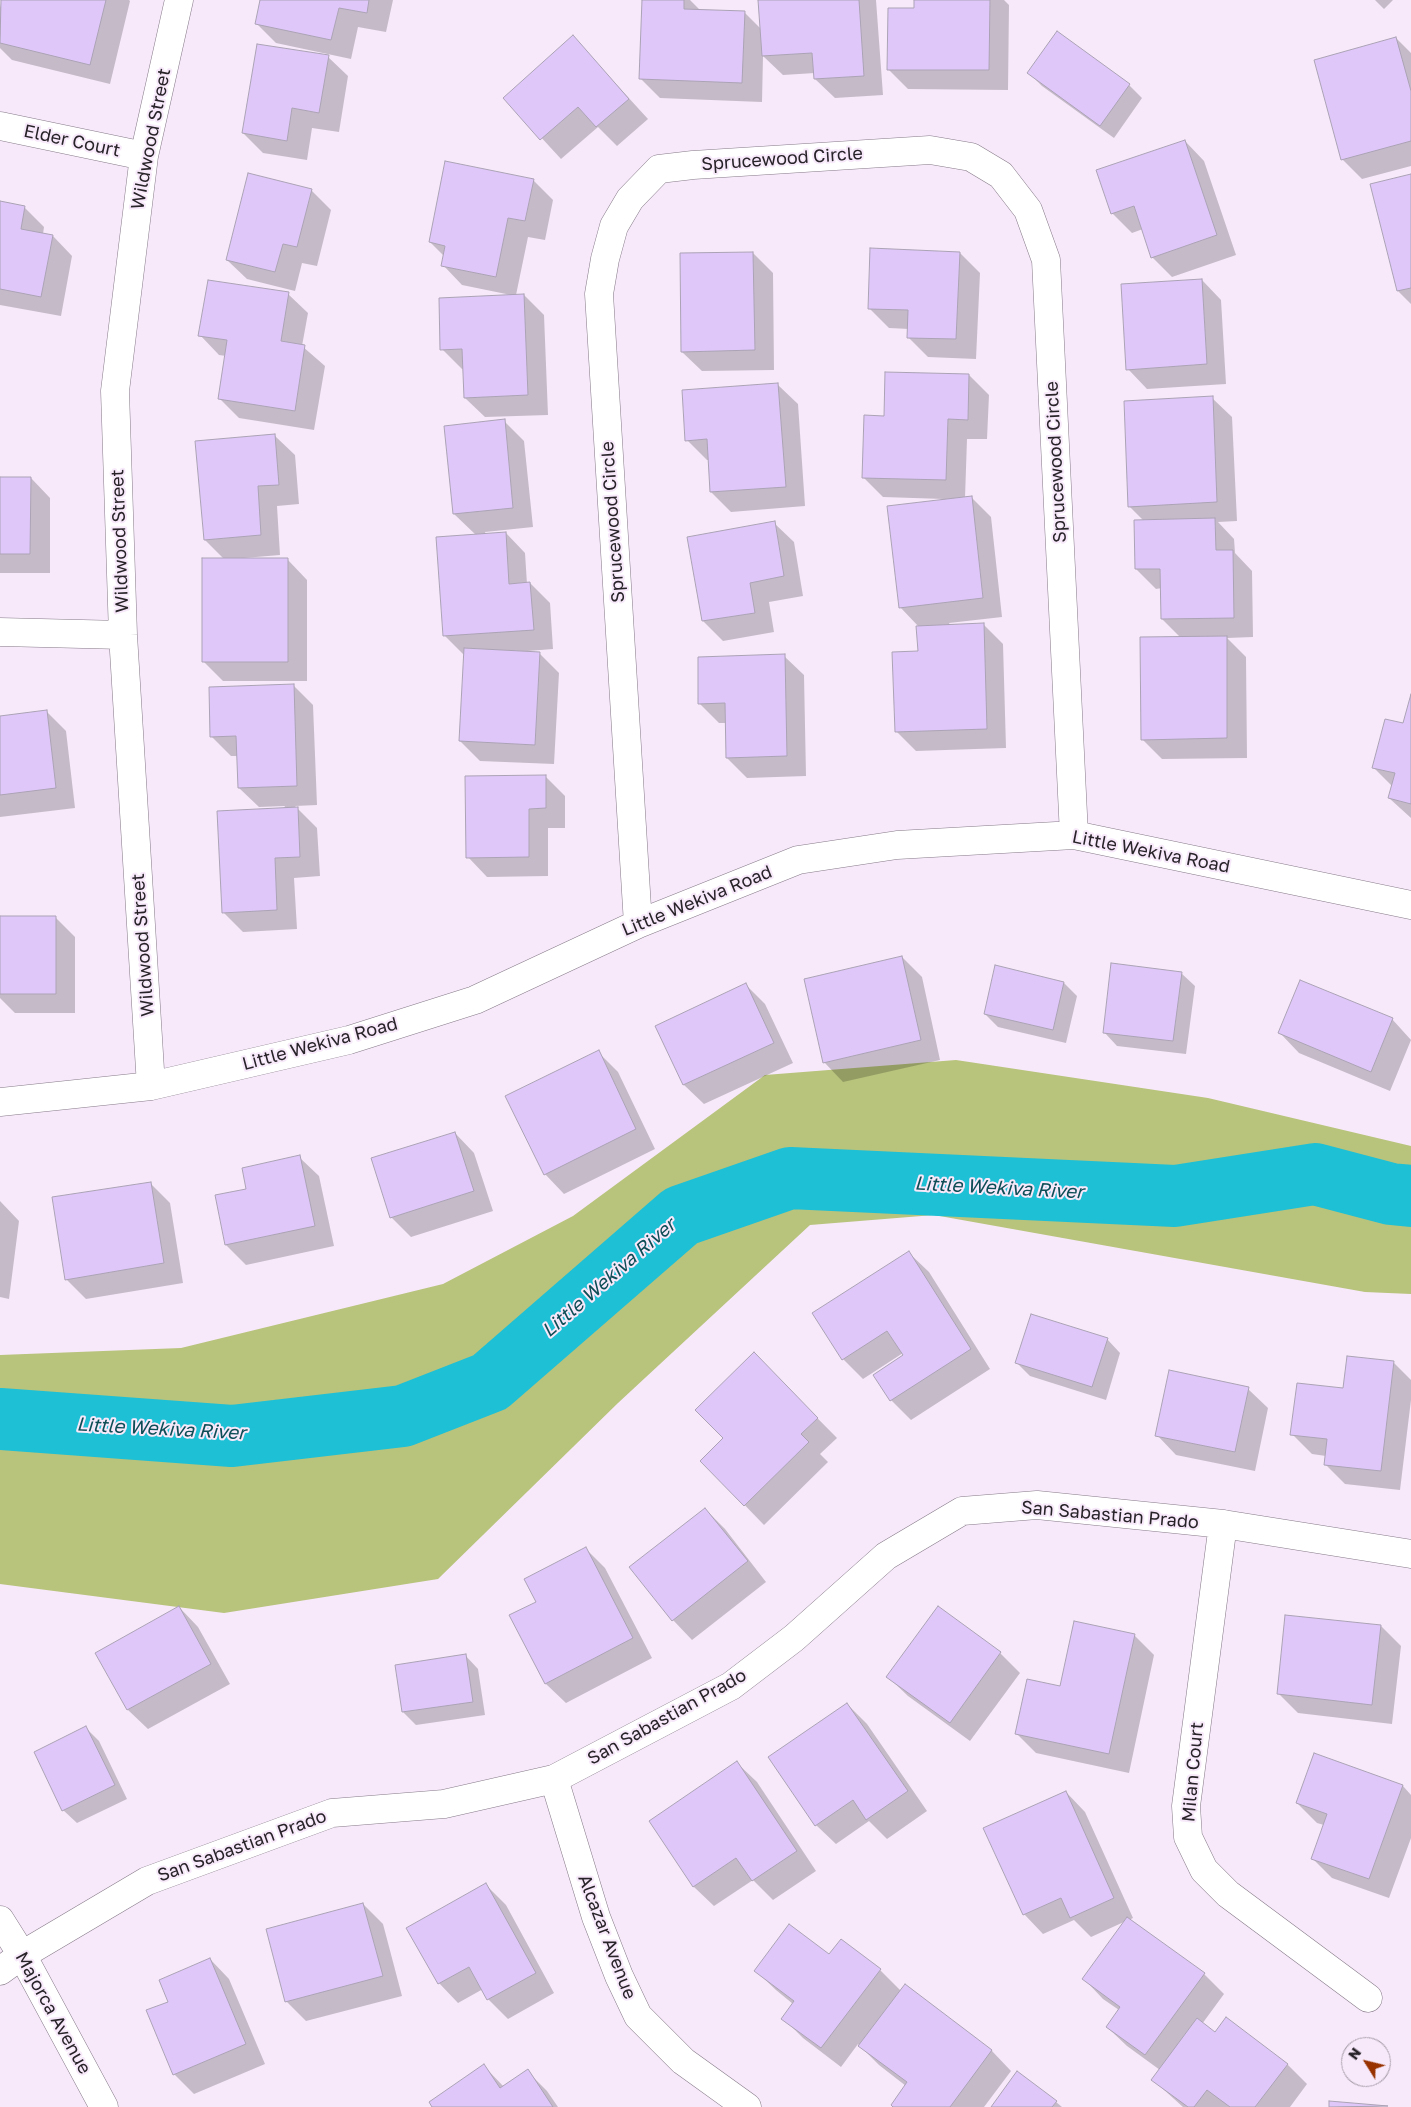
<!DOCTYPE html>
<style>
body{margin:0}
#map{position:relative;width:1411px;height:2107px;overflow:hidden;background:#f7e9fa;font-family:"Golos Text",sans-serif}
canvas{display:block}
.north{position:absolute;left:1341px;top:2037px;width:50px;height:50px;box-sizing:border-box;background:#f7e9fa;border:1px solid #a49aa6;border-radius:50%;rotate:306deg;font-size:14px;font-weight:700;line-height:20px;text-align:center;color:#282329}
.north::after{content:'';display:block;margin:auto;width:18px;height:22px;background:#983301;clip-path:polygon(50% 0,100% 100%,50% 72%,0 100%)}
</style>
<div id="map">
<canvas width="1411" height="2107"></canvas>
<div class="north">N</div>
</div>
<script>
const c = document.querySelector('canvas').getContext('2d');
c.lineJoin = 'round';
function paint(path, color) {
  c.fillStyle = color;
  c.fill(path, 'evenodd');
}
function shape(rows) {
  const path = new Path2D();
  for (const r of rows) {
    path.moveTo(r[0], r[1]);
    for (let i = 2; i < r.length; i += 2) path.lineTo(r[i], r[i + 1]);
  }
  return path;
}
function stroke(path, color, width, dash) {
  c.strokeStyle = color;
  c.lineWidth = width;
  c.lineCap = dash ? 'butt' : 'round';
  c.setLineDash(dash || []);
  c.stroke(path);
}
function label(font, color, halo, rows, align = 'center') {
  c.font = font + ' "Golos Text",sans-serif';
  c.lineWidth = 4;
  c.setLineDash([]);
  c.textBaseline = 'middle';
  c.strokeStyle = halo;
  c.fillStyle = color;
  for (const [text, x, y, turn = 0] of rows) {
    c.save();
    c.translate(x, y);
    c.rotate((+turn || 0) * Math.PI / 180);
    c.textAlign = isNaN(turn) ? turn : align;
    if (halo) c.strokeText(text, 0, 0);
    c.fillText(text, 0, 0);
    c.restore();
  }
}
const green = shape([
 [956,1060,1208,1098,1411,1146,1411,1294,1365,1292,934,1215,810,1225,618,1403,438,1579,224,1613,0,1584,0,1355,181,1348,443,1284,573,1216,765,1075]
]);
const shadow = shape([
 [2,0,129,0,130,1,110,84,12,60,0,48,0,8],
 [262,0,393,0,386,32,358,27,351,59,276,43,256,23],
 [643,0,690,0,701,11,745,13,761,29,759,0,876,0,883,95,835,98,815,79,815,73,783,75,763,56,762,102,660,98,640,78],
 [915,0,1004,0,1009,5,1008,90,908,89,888,69,915,10],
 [1375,0,1393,0,1384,9],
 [573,37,648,119,617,146,598,127,561,159,505,98],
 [1396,38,1411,53,1411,166,1362,179,1342,159],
 [327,56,348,76,339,132,312,128,307,160,263,153,243,133],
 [1029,73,1129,85,1142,98,1114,138,1042,86],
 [1185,141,1204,161,1236,255,1172,277,1152,257,1143,229,1132,233,1112,213],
 [1411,175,1411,304,1398,291],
 [533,180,553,200,545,240,528,237,516,295,524,295,544,315,548,415,485,417,465,398,464,369,462,369,442,349,511,295,462,285,443,265,444,256,430,242],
 [311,190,331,210,317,266,302,263,295,291,247,279,227,260],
 [0,203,24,207,44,227,43,234,53,236,72,256,61,316,0,305],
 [753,253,773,273,774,370,702,371,682,352],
 [960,253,980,273,976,359,928,357,908,337,909,329,889,328,869,308],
 [1202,280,1221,300,1226,384,1147,389,1128,369],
 [288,294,308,313,302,346,325,366,314,430,239,418,219,398,226,356,219,355,200,335],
 [969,375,989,395,987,439,967,439,965,498,971,497,991,517,1002,617,949,623,950,625,983,624,1003,644,1006,748,916,751,896,731,919,653,919,627,900,607,944,499,883,497,863,477,885,417],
 [778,385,798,404,805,506,731,512,711,492,709,460,707,460,687,440],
 [1212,398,1232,417,1237,521,1218,522,1234,539,1235,553,1252,571,1253,637,1227,638,1246,657,1247,758,1162,759,1142,739,1181,638,1162,619,1162,588,1156,589,1136,569,1144,521,1129,506],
 [504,421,524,441,533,527,485,532,486,535,506,533,525,553,527,584,530,583,550,603,553,649,528,651,528,653,539,653,559,673,554,764,480,761,460,741,465,656,445,636,476,535,454,514],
 [275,436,295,455,299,504,277,506,280,555,244,558,245,560,288,560,307,580,307,681,223,681,203,661,225,560,205,540],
 [0,478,31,478,50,498,50,573,0,573],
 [774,523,794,542,803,596,769,602,774,632,723,641,703,621],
 [784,656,804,675,806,776,747,778,727,758,726,723,719,723,699,703],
 [293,685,313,705,317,805,295,806,317,828,320,876,294,878,297,929,243,932,223,912,285,806,259,807,239,788,238,756,231,756,211,736],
 [1411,697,1411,818,1389,798,1392,786,1373,767,1404,725],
 [46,711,66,731,75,808,0,817,0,717],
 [545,776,565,796,565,828,548,828,548,876,487,877,468,857],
 [0,917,55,917,75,937,75,1013,15,1013,0,998],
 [902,957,922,977,940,1060,843,1082,824,1062],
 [996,967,1064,983,1077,996,1066,1043,998,1027,985,1014],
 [1181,973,1195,986,1186,1054,1117,1046,1104,1032],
 [746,985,765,1004,793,1063,704,1104,684,1085,657,1027],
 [1392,1019,1411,1040,1390,1091,1299,1053,1280,1033],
 [598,1052,618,1072,655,1149,564,1194,545,1174],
 [455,1133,474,1153,493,1211,411,1237,391,1217],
 [299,1157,319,1176,334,1246,246,1265,226,1245,216,1196,247,1190],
 [150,1183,170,1203,183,1283,86,1299,66,1279],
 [0,1201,19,1221,9,1299,0,1297],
 [909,1253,929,1272,990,1369,911,1420,891,1400,875,1375,905,1356,903,1353,863,1379,843,1359],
 [1107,1339,1120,1353,1106,1400,1030,1376,1017,1363],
 [754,1354,837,1438,820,1454,828,1462,764,1525,702,1461,725,1438],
 [1393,1362,1411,1380,1411,1400,1400,1490,1345,1484,1325,1464,1326,1456,1312,1454,1292,1434,1344,1390],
 [1248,1389,1268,1408,1255,1471,1176,1455,1157,1435],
 [705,1509,725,1529,766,1582,692,1640,673,1620],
 [586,1549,605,1568,652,1658,566,1703,546,1684,511,1616,538,1602],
 [179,1607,198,1627,230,1684,148,1729,128,1710,97,1653],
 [1381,1626,1401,1646,1392,1724,1298,1713,1278,1693],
 [1134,1635,1154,1655,1129,1773,1036,1753,1016,1733,1061,1688],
 [1000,1653,1020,1673,970,1741,908,1696,888,1677],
 [465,1655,478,1669,485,1715,416,1725,403,1712],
 [847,1704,867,1724,927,1811,887,1839,869,1821,836,1844,816,1825],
 [86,1728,99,1741,127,1799,77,1823,63,1810],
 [737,1763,757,1782,816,1871,773,1900,753,1880,714,1906,694,1887,650,1821],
 [1403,1786,1411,1795,1411,1838,1389,1898,1332,1878,1312,1858,1324,1825,1317,1823,1297,1803],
 [1066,1792,1085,1812,1133,1918,1129,1920,1204,1974,1224,1994,1202,2024,1215,2033,1287,2064,1307,2084,1290,2107,1183,2107,1153,2080,1160,2070,1127,2046,1107,2027,1119,2010,1103,1999,1084,1979,1126,1921,1091,1937,1074,1920,1043,1934,1024,1914],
 [486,1885,506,1905,554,1993,508,2019,488,1999,483,1989,458,2003,439,1983],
 [363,1904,383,1924,402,1996,306,2021,286,2001],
 [829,1956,880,1970,901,1991,905,1986,992,2051,1011,2071,984,2107,895,2107,906,2086,879,2065,858,2044,841,2067,803,2038,783,2018,793,2004,776,1990,756,1971],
 [210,1959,229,1979,265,2064,194,2094,174,2074,169,2002],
 [484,2066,504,2087,527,2071,547,2091,558,2107,434,2107],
 [1056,2102,1062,2107,992,2107],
 [1330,2102,1383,2107,1330,2107]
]);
const river = shape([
 [0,1419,232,1436,403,1416,490,1382,681,1216,790,1178,1175,1196,1315,1174,1391,1194,1411,1196]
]);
const building = shape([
 [1,0,106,0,90,65,0,43,1,0],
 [260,0,369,0,367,13,339,8,331,40,255,24,260,0],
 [642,0,684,0,684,9,745,11,742,83,639,79,642,0],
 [758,0,859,0,864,76,814,79,812,53,762,56,758,0],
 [914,0,990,0,989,70,887,70,888,8,914,8,914,0],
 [1057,31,1130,84,1100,126,1027,73,1057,31],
 [573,35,629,99,596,127,578,107,540,140,503,98,573,35],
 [1396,37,1411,91,1411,141,1341,160,1314,60,1396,37],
 [257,44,329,55,319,113,292,108,287,141,242,133,257,44],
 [1185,140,1217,235,1151,258,1134,206,1111,214,1096,170,1185,140],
 [445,161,534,179,525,221,508,218,496,277,441,266,445,246,429,242,445,161],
 [248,173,312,189,297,247,283,244,275,272,226,260,248,173],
 [1411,174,1411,288,1397,291,1370,184,1411,174],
 [0,201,25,206,21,229,53,235,41,297,0,289,0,201],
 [870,248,960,252,956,339,907,338,908,310,868,309,870,248],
 [753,252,755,350,681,352,680,253,753,252],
 [1202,279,1207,364,1126,370,1121,284,1202,279],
 [208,280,289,292,281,341,305,345,295,411,218,399,227,340,198,336,208,280],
 [524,294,528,395,464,398,462,349,440,350,439,298,524,294],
 [885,372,969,374,968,420,948,419,946,480,862,478,864,415,884,416,885,372],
 [778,383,786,487,710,492,707,439,685,441,682,390,778,383],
 [1213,396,1217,502,1128,507,1124,401,1213,396],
 [505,419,513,508,453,514,444,426,505,419],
 [275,434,279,485,258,486,261,535,204,540,195,441,275,434],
 [0,477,31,477,30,554,0,554,0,477],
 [972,496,983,598,899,608,887,506,972,496],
 [1215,518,1216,550,1233,550,1234,618,1161,619,1160,569,1135,569,1134,520,1215,518],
 [775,521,784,576,750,583,755,613,702,621,687,537,775,521],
 [506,532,509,584,530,582,534,630,443,636,436,537,506,532],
 [202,558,288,558,288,662,202,662,202,558],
 [984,623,987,729,895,732,892,652,918,651,916,626,984,623],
 [1227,636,1227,738,1141,740,1140,637,1227,636],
 [464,648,540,652,535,745,459,741,464,648],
 [785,654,787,756,726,758,725,703,698,704,698,657,785,654],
 [294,684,297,786,238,788,236,736,210,737,209,687,294,684],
 [1411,694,1411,804,1388,798,1395,773,1372,768,1385,719,1403,723,1411,694],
 [47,710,56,788,0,795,0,716,47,710],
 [546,775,546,808,529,809,529,857,466,858,465,776,546,775],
 [298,807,300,857,275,858,277,910,222,913,217,811,298,807],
 [0,916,56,916,56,994,0,994,0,916],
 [902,956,921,1040,823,1063,804,979,902,956],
 [1111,963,1182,972,1173,1041,1103,1033,1111,963],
 [995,965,1064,982,1053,1030,984,1014,995,965],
 [1300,980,1393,1018,1371,1072,1278,1033,1300,980],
 [746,983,774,1043,683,1085,655,1026,746,983],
 [599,1050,636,1129,544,1175,505,1096,599,1050],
 [455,1132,474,1191,390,1218,371,1158,455,1132],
 [300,1155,315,1226,225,1245,215,1195,246,1189,242,1168,300,1155],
 [151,1182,164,1263,65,1280,52,1197,151,1182],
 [909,1251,971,1349,890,1401,873,1375,903,1355,887,1331,842,1360,812,1313,909,1251],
 [1031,1314,1108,1338,1092,1387,1015,1363,1031,1314],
 [754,1352,818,1418,801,1434,809,1442,744,1506,700,1461,723,1438,695,1410,754,1352],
 [1347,1356,1394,1361,1381,1471,1324,1465,1327,1439,1290,1435,1297,1383,1343,1388,1347,1356],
 [1169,1370,1249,1387,1235,1452,1155,1436,1169,1370],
 [705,1508,748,1561,672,1621,629,1567,705,1508],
 [586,1547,633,1638,545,1684,509,1615,536,1602,524,1579,586,1547],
 [179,1606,211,1664,127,1710,95,1653,179,1606],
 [938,1606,1001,1652,950,1723,886,1677,938,1606],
 [1285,1615,1381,1625,1372,1705,1277,1694,1285,1615],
 [1074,1621,1135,1634,1109,1754,1015,1734,1027,1679,1060,1686,1074,1621],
 [466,1654,473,1702,402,1712,395,1665,466,1654],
 [847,1703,908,1791,866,1820,853,1800,815,1826,768,1757,847,1703],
 [86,1726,115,1785,62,1811,34,1752,86,1726],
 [1314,1753,1403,1785,1369,1879,1311,1859,1327,1814,1296,1803,1314,1753],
 [737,1761,797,1851,752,1881,736,1858,693,1887,649,1821,737,1761],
 [1066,1791,1114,1898,1070,1918,1061,1898,1023,1915,983,1828,1066,1791],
 [486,1883,536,1973,487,2000,469,1967,438,1984,406,1928,486,1883],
 [363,1903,383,1976,285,2002,266,1929,363,1903],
 [1127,1917,1205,1973,1145,2055,1106,2027,1120,2007,1082,1979,1127,1917],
 [789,1924,829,1954,841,1939,881,1969,821,2048,781,2019,794,2001,754,1971,789,1924],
 [210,1958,246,2044,173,2075,146,2010,168,2002,159,1980,210,1958],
 [905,1984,992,2050,950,2107,893,2107,891,2105,907,2082,858,2046,905,1984],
 [1226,2017,1288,2064,1255,2107,1230,2107,1207,2090,1194,2107,1188,2107,1151,2080,1197,2018,1215,2032,1226,2017],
 [484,2064,500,2088,528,2069,553,2107,432,2107,429,2102,484,2064],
 [1017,2071,1057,2101,1052,2107,991,2107,1017,2071],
 [1329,2101,1388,2106,1329,2107,1329,2101]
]);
const minor = shape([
 [0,126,144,156],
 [0,632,123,635],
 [638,924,599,294,605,259,614,226,630,199,659,169,693,165,930,150,971,157,1001,175,1028,210,1046,260,1074,835],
 [151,1086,123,635,115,391,144,156,179,0],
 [0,1102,151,1086,349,1040,475,1000,638,924,798,860,897,845,1074,835,1411,905],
 [1223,1524,1186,1806,1188,1837,1204,1870,1228,1894,1368,1998],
 [554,1779,596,1917,619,1976,638,2016,683,2061,747,2107],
 [0,1920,22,1955,104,2107],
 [0,1971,22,1955,147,1881,332,1813,444,1804,554,1779,731,1686,794,1638,886,1556,962,1511,1037,1505,1223,1524,1411,1554]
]);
const streetNames = [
 ["Wildwood Street",151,139,-79],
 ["Elder Court",72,141,12],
 ["Sprucewood Circle",782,159,-4],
 ["Sprucewood Circle",1056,462,-93],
 ["Sprucewood Circle",613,522,-94],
 ["Wildwood Street",120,541,-92],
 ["Little Wekiva Road",1151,852,11],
 ["Little Wekiva Road",697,901,-22],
 ["Wildwood Street",143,945,-94],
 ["Little Wekiva Road",320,1044,-15],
 ["San Sabastian Prado",1110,1515,5],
 ["San Sabastian Prado",667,1717,-29],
 ["Milan Court",1193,1772,-85],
 ["San Sabastian Prado",242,1846,-20],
 ["Alcazar Avenue",607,1937,69],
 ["Majorca Avenue",53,2013,61]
];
const waterNames = [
 ["Little Wekiva River",999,1188,3],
 ["Little Wekiva River",609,1278,-41],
 ["Little Wekiva River",161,1429,3]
];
paint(green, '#b8c37c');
paint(shadow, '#0003');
stroke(river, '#1dc0d5', 62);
paint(building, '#dfc7fa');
stroke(building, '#aba3b5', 1);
stroke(minor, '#867a88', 29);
stroke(minor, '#fff', 28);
label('18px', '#282329', '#f7e9fa', streetNames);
label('italic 19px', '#0d4d56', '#f7e9fa', waterNames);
</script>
